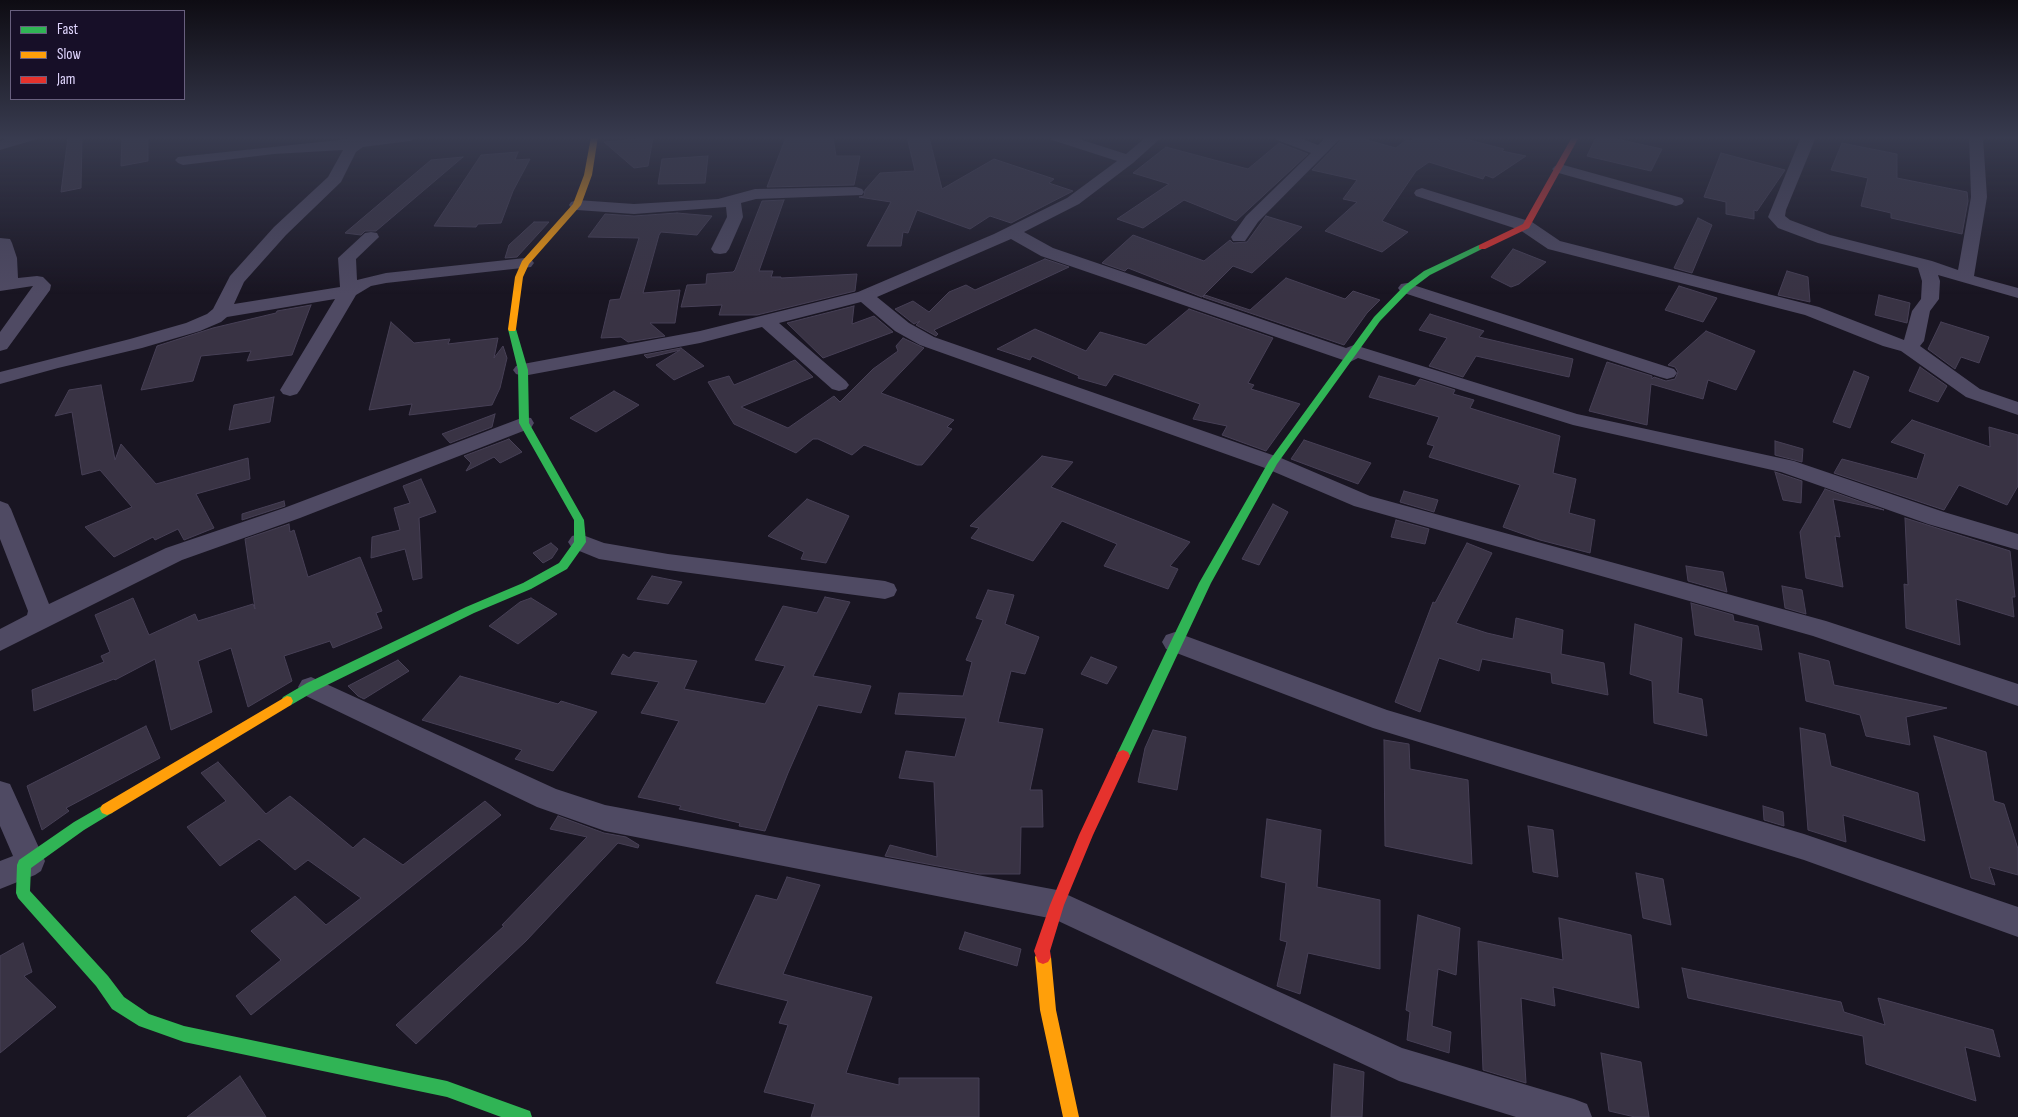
<!DOCTYPE html>
<style>
body{margin:0}
#map{position:relative;width:2018px;height:1117px;overflow:hidden;background:#191522;font-family:"Sofia Sans Condensed",sans-serif}
canvas{display:block}
.legend{position:absolute;left:10px;top:10px;width:175px;height:90px;box-sizing:border-box;background:#170f28;border:1px solid #685f7e;margin:0;padding:6px 9px;list-style:none;font-size:15px;color:#e1d6ff}
.legend li{display:flex;align-items:center;gap:10px;height:25px}
.legend b{width:25px;border:1px solid #685f7e}
</style>
<div id="map">
<canvas width="2018" height="1117"></canvas>
<ul class="legend">
<li><b style="height:6px;background:#30b455"></b>Fast</li>
<li><b style="height:6px;background:#ff9f0a"></b>Slow</li>
<li><b style="height:6px;background:#e5322d"></b>Jam</li>
</ul>
</div>
<script>
const c = document.querySelector('canvas').getContext('2d');
c.lineJoin = 'round';
function paint(path, color) {
  c.fillStyle = color;
  c.fill(path, 'evenodd');
}
function shape(rows) {
  const path = new Path2D();
  for (const r of rows) {
    path.moveTo(r[0], r[1]);
    for (let i = 2; i < r.length; i += 2) path.lineTo(r[i], r[i + 1]);
  }
  return path;
}
function stroke(path, color, width, dash) {
  c.strokeStyle = color;
  c.lineWidth = width;
  c.lineCap = dash ? 'butt' : 'round';
  c.setLineDash(dash || []);
  c.stroke(path);
}
const building = shape([
 [68,137,82,137,81,188,61,192,68,137],
 [122,137,148,137,148,161,121,166,122,137],
 [786,137,833,137,836,156,860,156,854,185,767,187,786,137],
 [907,137,929,137,942,189,994,159,1054,179,1049,183,1073,191,1011,223,990,216,970,229,917,210,908,233,903,232,901,246,867,246,891,202,859,197,864,196,865,190,880,173,915,171,907,137],
 [1344,137,1356,137,1396,148,1406,140,1411,141,1415,137,1429,137,1441,141,1444,137,1458,137,1504,149,1502,151,1526,156,1493,178,1485,175,1483,179,1429,162,1416,171,1382,221,1408,232,1382,252,1325,231,1357,202,1343,199,1357,180,1312,170,1344,137],
 [1596,137,1608,137,1662,149,1651,171,1587,156,1596,137],
 [653,138,648,166,634,168,604,142,653,138],
 [1279,143,1308,154,1236,221,1184,200,1143,228,1117,219,1169,184,1133,173,1166,147,1248,169,1279,143],
 [1842,143,1897,154,1897,178,1967,192,1968,201,1962,234,1891,218,1891,213,1861,206,1868,178,1831,170,1842,143],
 [518,152,515,160,530,159,513,191,501,223,478,224,476,227,434,226,481,155,518,152],
 [1721,153,1785,170,1757,211,1754,210,1754,219,1726,214,1726,202,1704,197,1721,153],
 [708,156,705,183,658,184,662,159,708,156],
 [463,157,376,231,365,231,361,235,345,233,431,160,463,157],
 [784,200,759,271,773,271,771,277,781,277,781,278,857,274,855,291,757,315,719,315,722,305,681,307,687,285,706,284,707,274,733,272,735,270,762,201,784,200],
 [677,213,712,216,697,235,661,232,659,235,643,293,680,290,675,323,650,323,665,336,628,342,621,337,601,338,610,300,620,299,639,238,588,237,605,214,634,216,677,213],
 [1266,216,1302,227,1252,273,1233,266,1202,297,1128,268,1125,271,1102,263,1133,235,1204,261,1230,240,1233,243,1247,242,1266,216],
 [1698,218,1712,225,1692,273,1674,268,1698,218],
 [534,222,549,222,517,257,505,258,509,245,534,222],
 [1513,249,1546,262,1519,284,1511,287,1491,277,1513,249],
 [1045,259,1069,267,934,330,938,334,936,336,916,325,920,321,914,324,895,309,913,301,929,312,949,292,966,285,975,290,1045,259],
 [1787,271,1808,277,1810,302,1778,295,1787,271],
 [1286,278,1345,299,1353,291,1380,300,1367,313,1344,345,1203,297,1205,295,1250,310,1286,278],
 [1679,286,1717,298,1703,322,1665,310,1679,286],
 [1879,295,1910,303,1907,323,1875,315,1879,295],
 [311,305,292,355,247,361,251,351,201,356,193,381,141,390,157,346,213,328,276,313,277,311,311,305],
 [854,306,852,324,874,316,893,332,823,358,787,323,854,306],
 [1189,309,1273,338,1248,383,1254,385,1251,389,1300,404,1266,451,1222,435,1227,426,1193,419,1200,404,1114,374,1106,386,1078,378,1079,376,1032,356,1030,360,997,349,1035,329,1086,351,1100,332,1146,345,1189,309],
 [1430,314,1484,331,1479,337,1573,359,1569,377,1476,356,1463,377,1429,366,1447,338,1419,330,1430,314],
 [391,322,414,343,450,339,448,344,498,338,494,358,503,346,507,358,500,388,492,405,409,415,412,404,369,410,391,322],
 [1941,322,1989,337,1979,363,1961,357,1955,369,1928,349,1941,322],
 [1706,331,1755,351,1736,390,1708,380,1703,399,1651,384,1647,425,1589,411,1607,362,1652,376,1652,379,1654,377,1666,381,1675,379,1678,372,1675,367,1668,365,1706,331],
 [903,338,924,348,881,393,954,420,947,427,952,429,922,465,917,465,864,445,852,455,818,439,813,439,796,453,734,424,708,382,729,376,734,385,795,360,813,377,741,407,788,428,834,396,840,402,873,369,898,351,896,346,903,338],
 [681,348,704,366,674,380,656,365,680,350,647,358,644,355,681,348],
 [1920,367,1947,386,1938,402,1909,391,1920,367],
 [1854,371,1869,377,1850,428,1833,422,1854,371],
 [1379,376,1415,386,1420,379,1455,390,1453,394,1474,400,1470,408,1560,436,1553,473,1576,479,1569,513,1595,520,1590,553,1540,540,1503,527,1520,485,1429,457,1434,446,1427,444,1439,417,1369,397,1379,376],
 [101,385,115,460,121,444,156,484,248,458,250,479,196,494,214,528,184,540,178,529,155,540,153,537,114,557,85,527,132,507,100,470,82,475,72,412,55,416,69,390,101,385],
 [614,391,639,405,596,432,570,418,614,391],
 [274,397,270,422,229,430,234,405,274,397],
 [495,414,492,427,450,443,442,434,495,414],
 [1912,420,1990,447,1989,427,2018,435,2018,486,2007,505,1959,485,1944,510,1834,473,1842,459,1917,479,1925,454,1891,442,1912,420],
 [509,439,522,452,500,463,494,457,466,471,471,463,464,456,509,439],
 [1304,440,1371,463,1358,484,1291,459,1304,440],
 [1775,441,1803,449,1802,462,1775,455,1775,441],
 [1042,456,1073,462,1051,487,1190,542,1170,566,1178,569,1168,589,1104,566,1117,544,1062,521,1033,561,971,538,979,528,970,526,1042,456],
 [1775,472,1802,481,1801,503,1783,500,1775,472],
 [421,479,436,512,419,518,422,578,413,580,405,549,371,558,372,537,400,530,394,508,410,503,403,486,421,479],
 [1825,489,1884,510,1833,499,1840,537,1835,536,1843,587,1806,578,1800,532,1825,489],
 [1404,491,1438,500,1434,512,1400,502,1404,491],
 [807,499,849,516,826,563,801,559,804,552,768,536,807,499],
 [284,501,285,506,242,520,242,514,284,501],
 [1273,504,1288,512,1259,565,1242,559,1273,504],
 [1905,518,2010,551,2015,597,2012,597,2014,617,1956,599,1960,645,1906,628,1904,584,1908,585,1905,518],
 [1396,520,1429,529,1425,544,1391,537,1396,520],
 [289,524,290,532,294,530,308,577,360,557,382,611,376,613,382,628,333,648,330,641,284,656,292,681,248,707,231,648,198,661,212,712,171,730,155,659,115,680,114,679,34,711,32,690,104,662,101,656,110,652,95,615,133,598,149,635,195,614,198,621,253,604,255,609,245,539,289,524],
 [551,543,558,549,552,558,543,563,533,553,551,543],
 [1467,543,1492,553,1456,623,1487,633,1513,639,1516,618,1563,630,1561,654,1604,663,1608,695,1552,683,1551,673,1482,659,1479,671,1439,658,1420,712,1395,702,1433,602,1435,603,1467,543],
 [1686,566,1723,572,1727,592,1688,581,1686,566],
 [652,576,682,582,668,604,637,599,652,576],
 [1782,586,1802,590,1806,614,1785,608,1782,586],
 [988,590,1014,595,1005,624,1039,637,1025,674,1011,671,998,722,1043,729,1030,790,1042,790,1043,827,1021,827,1020,874,980,874,885,856,890,845,937,857,934,782,899,778,906,751,955,757,966,718,895,714,899,693,963,696,972,662,966,660,983,620,976,618,988,590],
 [825,597,850,602,813,676,871,686,861,713,818,705,788,773,765,831,739,826,740,823,679,809,681,806,638,797,679,721,641,713,659,682,611,674,623,654,629,658,634,652,697,661,684,689,765,704,785,666,755,660,783,606,817,613,825,597],
 [531,598,557,614,518,644,489,626,520,602,531,598],
 [1691,603,1733,615,1734,621,1758,626,1762,650,1695,635,1691,603],
 [1635,624,1682,638,1678,693,1702,699,1707,736,1654,723,1652,681,1630,674,1635,624],
 [1799,653,1829,661,1834,685,1947,708,1906,717,1910,745,1866,736,1860,715,1806,701,1799,653],
 [1091,657,1117,667,1107,684,1081,674,1091,657],
 [398,660,409,671,364,699,358,696,348,686,398,660],
 [460,676,558,704,561,701,597,712,553,771,515,759,522,750,422,720,460,676],
 [146,726,160,758,66,808,69,811,42,830,27,786,146,726],
 [1800,728,1825,734,1831,766,1918,793,1925,841,1843,815,1846,842,1808,830,1800,728],
 [1153,730,1186,737,1177,790,1138,782,1145,748,1153,730],
 [1934,736,1986,752,1994,801,2004,804,2018,849,2018,875,1989,867,1995,885,1971,878,1934,736],
 [1384,740,1409,744,1410,769,1468,780,1472,864,1385,846,1384,740],
 [218,762,266,814,290,796,353,848,364,838,403,865,485,801,501,815,251,1015,236,996,281,960,251,931,295,896,326,925,361,898,308,860,295,870,259,839,220,866,187,827,226,801,201,773,218,762],
 [1763,806,1783,812,1784,826,1764,820,1763,806],
 [558,816,604,833,626,837,639,845,638,848,618,843,526,941,416,1044,396,1025,504,926,502,925,587,837,550,829,558,816],
 [1267,819,1321,830,1317,887,1380,900,1380,969,1308,953,1300,994,1277,986,1287,942,1280,940,1286,883,1261,877,1267,819],
 [1528,826,1553,830,1558,877,1533,872,1528,826],
 [1636,873,1663,879,1671,925,1643,918,1636,873],
 [787,877,820,885,783,974,872,997,846,1073,899,1085,899,1078,979,1078,979,1117,811,1117,815,1104,764,1092,788,1025,779,1023,788,1001,716,983,756,895,777,900,787,877],
 [1418,915,1460,928,1456,975,1438,969,1432,1026,1451,1032,1449,1053,1407,1040,1410,1012,1406,1010,1418,915],
 [1559,918,1631,935,1639,1008,1553,987,1555,1006,1521,998,1526,1083,1483,1070,1478,941,1563,960,1559,918],
 [965,932,1021,949,1017,966,959,949,965,932],
 [23,943,32,972,24,976,56,1007,0,1053,0,956,23,943],
 [1682,968,1841,1002,1844,1012,1885,1025,1878,998,1993,1030,2000,1057,1965,1047,1976,1101,1866,1064,1863,1036,1688,998,1682,968],
 [1601,1053,1641,1062,1649,1117,1635,1117,1609,1111,1601,1053],
 [1334,1064,1364,1072,1362,1117,1331,1117,1334,1064],
 [240,1076,266,1117,187,1117,240,1076]
]);
const street = shape([
 [12,137,36,137,34,140,0,150,0,141,12,137],
 [367,137,417,137,410,141,363,147,356,152,341,182,286,235,244,282,234,304,340,287,338,258,365,233,371,232,377,233,379,237,356,259,357,280,386,273,525,258,531,259,534,263,531,267,386,283,371,286,356,295,300,390,297,394,290,396,283,394,280,390,335,299,227,317,221,322,200,331,142,348,58,368,0,384,0,372,130,339,186,323,207,314,213,309,230,276,274,227,328,177,343,150,274,154,183,165,178,163,175,160,178,157,367,137],
 [1050,137,1073,137,1126,154,1146,137,1162,137,1133,163,1079,204,1024,232,1053,248,1346,348,1354,345,1361,347,1577,414,1794,461,1944,512,2018,534,2018,550,1928,524,1781,472,1573,425,1358,358,1350,362,1343,360,1041,256,1011,239,877,297,909,323,934,337,1281,458,1370,496,1826,621,2018,684,2018,706,1813,636,1354,506,1265,468,920,345,895,331,861,302,779,323,846,381,849,385,846,389,839,391,832,389,762,327,700,343,523,376,516,374,513,370,516,366,523,364,700,331,858,292,994,234,1067,198,1117,161,1052,140,1050,137],
 [1275,137,1297,137,1318,145,1326,137,1342,137,1258,222,1245,241,1233,241,1231,237,1246,216,1311,153,1277,140,1275,137],
 [1801,137,1816,137,1786,210,1785,216,1790,220,1830,235,1932,261,1958,270,1971,197,1969,137,1983,137,1987,197,1974,276,2018,288,2018,298,1938,275,1940,281,1939,299,1930,311,1924,341,1920,346,1980,389,2018,402,2018,415,1966,397,1901,351,1883,346,1805,315,1548,249,1520,230,1416,196,1414,193,1416,190,1422,188,1428,190,1532,222,1560,241,1819,307,1904,340,1912,311,1921,299,1922,281,1918,268,1818,243,1778,228,1768,217,1801,137],
 [1560,164,1682,198,1684,201,1682,204,1676,206,1555,172,1552,169,1555,166,1560,164],
 [856,187,862,189,864,192,862,195,756,199,741,203,743,217,729,249,726,253,720,254,714,253,711,249,727,217,726,207,634,214,577,210,571,208,569,205,571,202,577,200,634,204,718,199,755,189,856,187],
 [0,238,10,239,12,243,17,258,18,278,37,276,43,277,51,285,50,290,7,349,0,351,0,332,33,286,0,291,0,238],
 [1407,283,1674,369,1677,373,1674,377,1667,379,1660,377,1401,292,1398,288,1401,284,1407,283],
 [524,417,531,418,534,423,531,428,300,518,182,560,0,651,0,629,27,615,28,611,0,539,0,501,8,504,11,509,49,604,166,548,284,508,524,417],
 [580,534,604,543,668,554,885,581,894,584,897,590,894,596,885,599,668,570,599,559,572,548,568,542,572,536,580,534],
 [1175,632,1387,710,1804,834,2018,907,2018,937,1804,860,1373,728,1166,649,1162,642,1166,635,1175,632],
 [311,677,556,789,605,805,1057,890,1402,1048,1574,1099,1587,1104,1592,1117,1516,1117,1399,1081,1054,919,605,831,537,807,302,694,298,687,302,680,311,677],
 [0,781,10,784,45,861,41,871,35,875,0,889,0,861,13,856,0,826,0,781]
]);
const fast = shape([
 [1479,245,1486,247,1430,275,1410,290,1380,321,1277,464,1211,583,1128,760,1123,762,1118,760,1116,756,1199,583,1269,461,1374,317,1404,286,1424,271,1479,245],
 [512,326,516,329,528,370,529,423,584,520,586,542,584,545,567,569,531,589,474,613,315,691,291,705,287,706,283,705,281,701,283,697,307,683,466,607,523,583,559,563,574,542,574,520,519,423,518,370,508,329,512,326],
 [107,803,112,805,114,809,112,813,84,830,31,868,30,891,108,976,124,997,149,1014,184,1026,447,1081,530,1111,532,1117,501,1117,447,1097,184,1042,139,1026,112,1009,96,986,18,898,16,893,17,865,19,860,74,822,107,803]
]);
const slow = shape([
 [591,137,598,137,592,175,581,205,529,264,523,277,516,329,515,331,509,331,508,329,515,277,522,261,573,204,584,175,591,137],
 [287,696,291,697,293,701,291,705,112,813,107,815,102,813,100,809,102,805,287,696],
 [1043,950,1048,952,1051,957,1056,1010,1079,1117,1063,1117,1040,1010,1035,957,1038,952,1043,950]
]);
const jam = shape([
 [1572,137,1579,137,1529,228,1485,249,1479,249,1479,245,1523,224,1572,137],
 [1123,750,1128,752,1130,756,1093,835,1064,905,1050,951,1051,957,1048,962,1043,964,1038,962,1034,951,1050,905,1079,835,1116,756,1118,752,1123,750]
]);
paint(building, '#393344');
stroke(building, '#474056', 1);
paint(street, '#4f4a63');
paint(fast, '#30b455');
paint(slow, '#ff9f0a');
paint(jam, '#e5322d');
const sky = c.createLinearGradient(0, 0, 0, 294);
sky.addColorStop(0, '#0e0c13');
sky.addColorStop(0.47, '#383b4f');
sky.addColorStop(1, '#383b4f00');
c.fillStyle = sky;
c.fillRect(0, 0, 2018, 294);
</script>
